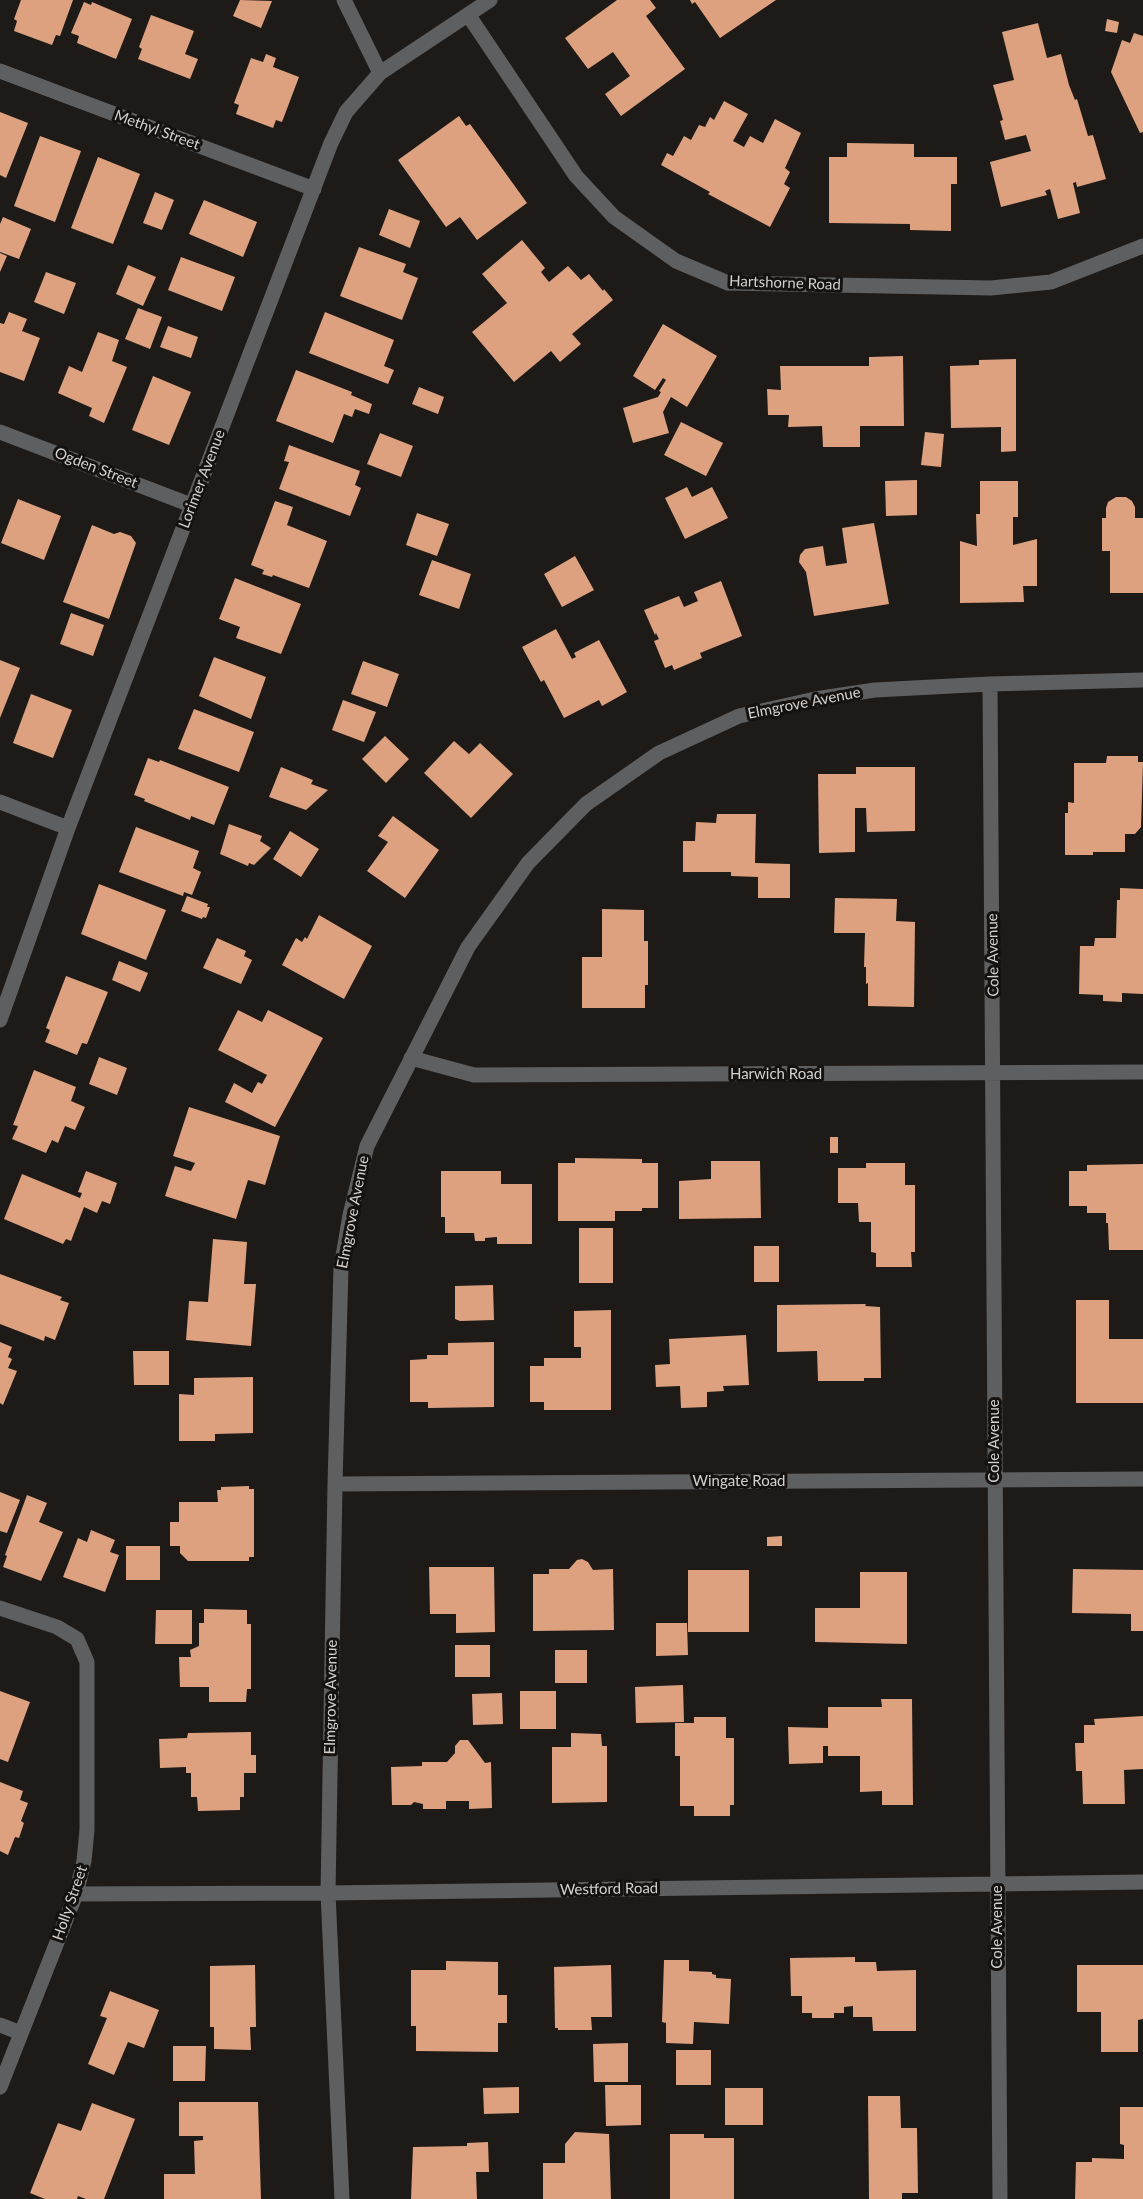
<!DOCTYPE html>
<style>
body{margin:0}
canvas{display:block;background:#1d1a18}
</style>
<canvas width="1143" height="2199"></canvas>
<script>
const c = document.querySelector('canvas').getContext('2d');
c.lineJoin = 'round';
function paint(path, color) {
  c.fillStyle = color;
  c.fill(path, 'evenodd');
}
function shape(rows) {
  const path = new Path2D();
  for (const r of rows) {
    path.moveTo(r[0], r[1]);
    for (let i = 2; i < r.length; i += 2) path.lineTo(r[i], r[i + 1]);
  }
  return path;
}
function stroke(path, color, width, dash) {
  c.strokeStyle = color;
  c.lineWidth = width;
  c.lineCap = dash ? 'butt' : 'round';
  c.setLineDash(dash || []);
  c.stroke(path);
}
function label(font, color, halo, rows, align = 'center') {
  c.font = font + ' Lato,sans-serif';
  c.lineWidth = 6;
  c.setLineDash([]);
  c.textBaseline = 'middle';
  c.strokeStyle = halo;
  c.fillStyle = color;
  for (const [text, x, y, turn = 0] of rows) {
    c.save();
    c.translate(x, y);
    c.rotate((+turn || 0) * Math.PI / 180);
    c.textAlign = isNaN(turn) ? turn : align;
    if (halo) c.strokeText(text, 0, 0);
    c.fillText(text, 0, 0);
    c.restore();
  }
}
const building = shape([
 [21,0,73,0,60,36,56,35,52,45,14,31,17,21,14,19],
 [240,0,272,1,261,28,233,16],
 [617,0,650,0,656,8,646,16,685,69,621,116,605,94,630,76,613,52,588,69,565,38],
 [690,0,776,0,720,38,695,2,692,4],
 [84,2,91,5,92,2,132,19,116,59,77,43,79,36,71,33],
 [151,15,194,31,185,54,198,59,190,79,138,59,142,49,139,47],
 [1107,19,1119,22,1117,33,1105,31],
 [1038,23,1047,58,1061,54,1069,85,1075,100,1077,99,1088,136,1093,135,1106,179,1077,187,1076,182,1073,183,1080,213,1058,219,1050,189,1045,191,1047,195,1001,207,990,162,1031,151,1026,135,1005,140,1000,121,1003,120,993,85,1014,80,1002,32],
 [1134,33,1143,36,1143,132,1140,133,1111,72,1122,40,1130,43],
 [266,54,276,58,273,67,299,77,282,122,276,120,273,128,236,114,239,105,234,103,251,58,263,62],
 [724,101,748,114,733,141,744,147,750,136,763,143,775,119,801,133,785,168,790,172,784,184,790,188,770,227,708,194,710,192,661,165,667,153,673,156,684,136,691,140,699,125,705,127,710,117,714,120],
 [0,112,28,123,6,178,0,175],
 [459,116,466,126,470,124,527,203,477,240,460,217,446,227,398,160],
 [40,136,81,151,55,222,14,206],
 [847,143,914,144,914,157,957,157,957,184,951,184,951,231,910,230,910,224,829,223,829,157,847,157],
 [98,157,140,174,113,244,71,228],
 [155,192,174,200,162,230,143,223],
 [204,200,257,222,243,257,189,234],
 [389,209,420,221,410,248,379,235],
 [3,217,31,229,19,259,0,252,0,224],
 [522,240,545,268,541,272,549,282,568,266,581,280,589,274,603,291,604,289,613,300,572,334,581,344,560,362,551,351,514,382,472,332,507,303,482,274],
 [359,247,406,264,403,272,418,278,402,320,340,296],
 [0,253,7,256,0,272],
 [181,257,235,277,222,311,168,290],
 [128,265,156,277,143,306,116,294],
 [46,272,76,283,64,314,34,302],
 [138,308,162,317,150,349,125,339],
 [9,312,27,319,22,331,40,338,24,381,0,372,0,323,4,324],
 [325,312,394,340,384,366,394,370,388,384,309,353],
 [663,324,717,356,687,407,671,397,663,412,669,433,633,443,623,408,658,397,661,392,659,391,666,380,663,378,655,390,633,376],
 [168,326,198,337,191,358,160,347],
 [98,332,119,340,112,361,127,367,104,423,89,416,92,408,58,393,69,366,82,372],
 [903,356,904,426,860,426,860,447,823,447,822,426,788,427,789,415,768,415,767,389,781,390,780,366,869,366,869,357],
 [1016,359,1016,451,1001,452,1001,427,951,428,950,366,979,365,979,360],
 [296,370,352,392,351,395,372,404,369,414,355,409,352,417,344,414,333,443,276,421],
 [153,376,191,392,169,445,132,430],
 [419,387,444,397,438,414,412,404],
 [681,422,723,443,706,476,664,455],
 [925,432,944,434,941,467,921,465],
 [380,433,413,446,401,477,367,464],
 [289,445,360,471,355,485,361,488,350,516,279,489,289,462,284,461],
 [917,480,917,515,886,516,885,481],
 [980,481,1018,481,1018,517,1013,517,1013,545,1037,539,1037,586,1023,586,1024,602,960,603,960,541,977,546,976,514,980,514],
 [687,487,692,497,712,487,728,518,685,539,665,498],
 [1116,497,1126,497,1132,501,1135,507,1135,518,1143,518,1143,593,1110,593,1110,551,1102,551,1102,518,1106,518,1106,508,1108,502],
 [18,499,61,516,44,560,1,543],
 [275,501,293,507,287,525,327,541,309,588,273,575,272,577,262,574,264,570,251,565],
 [417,513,449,524,437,556,406,545],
 [874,523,889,604,814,616,806,572,799,562,800,555,805,549,823,546,826,566,847,563,842,528],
 [92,525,114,534,120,532,131,536,136,543,109,619,63,602],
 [575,556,594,590,562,607,544,574],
 [432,560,471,574,459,609,419,595],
 [235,578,301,604,281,654,236,638,240,627,219,619],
 [721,581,742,636,700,653,702,658,674,670,672,665,665,668,654,641,659,639,656,633,655,635,644,610,679,596,684,607,698,601,694,592],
 [71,613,104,625,93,656,60,644],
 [556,629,572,659,576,657,574,653,599,640,627,692,602,706,599,700,564,718,544,680,541,682,522,647],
 [214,657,266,677,251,719,199,696],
 [0,660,20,668,0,718],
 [363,661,399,674,387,707,351,694],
 [31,694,72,710,53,758,13,743],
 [343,700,376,712,364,742,332,730],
 [194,709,254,732,239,772,178,749],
 [385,736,409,759,386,783,362,759],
 [454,741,469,754,480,743,513,774,471,818,424,773],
 [1107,756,1138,756,1138,762,1143,762,1141,827,1135,834,1125,834,1125,852,1093,852,1093,855,1065,855,1065,813,1068,813,1068,802,1074,803,1074,763,1106,763],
 [148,758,159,762,160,760,229,787,214,825,191,816,190,820,144,801,145,799,134,795],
 [281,767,313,780,311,784,328,790,306,810,269,797],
 [856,767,915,767,915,831,867,832,866,808,855,808,855,852,819,853,818,774,856,774],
 [717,814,756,814,755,863,790,864,790,898,758,898,758,877,731,876,731,872,683,872,683,841,695,841,696,822,716,823],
 [393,816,439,850,405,898,367,871,388,842,378,836],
 [229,824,262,836,260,841,271,848,254,865,249,863,248,866,220,854],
 [136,827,199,851,193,868,201,872,192,895,184,892,183,896,119,872],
 [290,831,319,849,301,877,273,859],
 [99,884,166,910,146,960,81,934],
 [1120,888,1143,889,1143,994,1122,993,1122,1002,1103,1001,1103,995,1079,994,1080,946,1094,946,1095,938,1116,938,1117,900,1120,900],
 [187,896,208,904,207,907,210,907,206,918,203,917,202,919,181,911],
 [835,898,897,899,896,921,915,922,914,1007,868,1006,868,983,866,984,866,967,864,967,865,933,834,933],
 [602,909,644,910,644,941,648,941,648,985,645,985,645,1008,582,1008,582,957,602,957],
 [319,915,372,946,344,999,282,965,296,938,302,942,305,937,307,939],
 [217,938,246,951,244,956,252,960,241,984,203,968],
 [119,961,148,973,140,992,112,980],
 [66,976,108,992,87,1044,82,1043,77,1055,45,1042,50,1030,46,1028],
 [238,1010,262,1022,268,1010,323,1038,275,1127,225,1102,234,1083,252,1093,258,1082,262,1084,267,1075,218,1050],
 [99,1057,127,1068,117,1095,89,1084],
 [34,1070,76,1087,71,1101,85,1107,75,1130,65,1126,58,1143,52,1140,46,1153,12,1139,18,1126,13,1125],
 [189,1107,280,1136,265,1185,248,1180,236,1219,165,1196,175,1166,191,1171,195,1163,173,1156],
 [830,1137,838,1137,838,1153,830,1153],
 [575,1158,642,1159,642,1163,658,1163,658,1208,642,1208,642,1211,615,1211,615,1221,558,1221,558,1163,575,1163],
 [711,1161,760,1161,761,1218,679,1219,679,1181,711,1179],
 [866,1163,905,1163,905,1185,915,1185,915,1252,911,1252,912,1267,876,1267,876,1253,871,1252,871,1222,859,1222,858,1203,838,1203,838,1168,866,1168],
 [1143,1164,1143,1250,1109,1250,1108,1223,1106,1223,1106,1213,1087,1213,1087,1206,1069,1206,1069,1171,1087,1171,1087,1165],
 [86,1171,117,1183,110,1204,102,1201,97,1213,84,1207,71,1241,66,1239,63,1244,4,1219,22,1174,80,1198,82,1193,78,1192],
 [441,1171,501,1171,501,1184,532,1184,532,1244,497,1244,497,1237,485,1238,485,1241,475,1241,474,1233,445,1233,445,1217,441,1217],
 [579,1228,613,1228,613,1283,579,1283],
 [213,1239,247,1242,244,1284,256,1284,251,1346,186,1340,189,1301,208,1302],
 [754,1246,779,1246,779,1282,754,1282],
 [0,1274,62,1297,60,1300,69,1303,55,1340,45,1336,44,1341,0,1324],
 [493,1285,494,1320,460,1321,455,1319,455,1286],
 [1076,1300,1109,1300,1109,1339,1143,1339,1143,1403,1076,1403],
 [866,1304,865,1306,880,1307,881,1378,864,1378,864,1381,818,1381,817,1351,777,1352,777,1305],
 [611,1310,611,1410,544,1410,544,1402,530,1402,530,1366,544,1366,544,1358,581,1358,581,1347,574,1347,574,1311],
 [746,1335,749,1385,723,1386,724,1391,707,1392,707,1407,681,1408,680,1386,656,1387,655,1365,670,1364,669,1339],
 [0,1342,12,1347,8,1357,12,1359,8,1368,17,1371,3,1405,0,1403],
 [494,1342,494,1407,428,1408,428,1402,410,1402,410,1360,427,1359,427,1355,448,1355,448,1343],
 [133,1351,169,1351,169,1385,134,1385],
 [253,1377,253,1433,215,1434,215,1441,179,1441,179,1394,194,1395,194,1378],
 [249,1486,249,1489,254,1489,254,1557,249,1557,249,1561,188,1561,180,1553,180,1546,170,1546,170,1522,179,1522,179,1502,218,1502,217,1490,221,1490,221,1487],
 [0,1492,20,1500,7,1533,0,1531],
 [27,1495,47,1503,39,1522,63,1532,41,1581,3,1567,7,1556,5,1555],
 [91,1530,115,1540,110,1552,119,1555,105,1592,63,1577,78,1538,87,1542],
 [782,1536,782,1546,767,1546,767,1537],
 [126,1546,160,1546,160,1580,126,1580],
 [582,1559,588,1562,593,1570,613,1569,614,1630,533,1631,533,1574,549,1574,549,1569,569,1569,577,1560],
 [429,1567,494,1567,495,1632,456,1633,456,1614,430,1614],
 [1073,1569,1143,1570,1143,1631,1131,1631,1131,1614,1072,1613],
 [688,1570,749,1570,749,1632,688,1632],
 [860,1572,907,1572,907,1644,815,1642,815,1608,860,1608],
 [204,1609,247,1610,247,1624,251,1624,251,1689,247,1689,246,1702,209,1702,209,1687,180,1687,179,1657,191,1657,190,1650,199,1646,199,1623,204,1623],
 [156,1610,192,1610,192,1644,155,1644],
 [656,1623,687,1623,688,1655,656,1656],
 [455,1645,490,1645,490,1677,455,1677],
 [555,1650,587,1650,587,1683,555,1683],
 [683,1685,684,1722,636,1723,635,1687],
 [0,1691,30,1702,8,1762,0,1759],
 [520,1691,556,1691,556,1729,520,1729],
 [502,1693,503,1724,473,1725,472,1694],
 [881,1699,912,1699,913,1805,882,1805,882,1791,860,1792,860,1756,828,1756,828,1746,823,1746,823,1763,789,1764,788,1727,828,1728,828,1707,882,1707],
 [1143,1716,1143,1769,1124,1770,1125,1804,1083,1804,1082,1771,1076,1771,1075,1743,1084,1743,1084,1725,1095,1725,1094,1719],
 [694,1717,726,1717,726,1738,734,1738,734,1805,730,1805,730,1816,694,1816,694,1806,680,1806,680,1756,675,1756,675,1723,694,1723],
 [251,1732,251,1755,256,1755,256,1773,244,1773,244,1797,240,1797,240,1810,198,1811,197,1797,191,1797,191,1773,186,1773,186,1767,160,1768,159,1739,187,1738,188,1733],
 [571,1733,601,1734,602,1746,607,1746,607,1802,552,1803,552,1747,571,1747],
 [460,1740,468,1740,485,1763,491,1762,492,1808,469,1809,469,1801,446,1801,446,1809,423,1809,423,1804,414,1802,411,1805,392,1805,391,1767,422,1766,422,1762,447,1762,455,1753,455,1746],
 [0,1782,23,1791,20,1800,28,1803,21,1821,24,1823,19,1838,15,1837,8,1855,0,1851],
 [855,1957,855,1962,876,1962,877,1971,916,1970,916,2031,873,2031,872,2017,853,2017,853,2006,844,2007,844,2013,834,2013,834,2018,812,2018,812,2013,802,2013,802,1996,791,1996,790,1958],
 [664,1960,689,1960,689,1971,712,1972,712,1974,716,1975,716,1978,731,1979,729,2024,694,2022,693,2044,666,2043,666,2023,662,2022],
 [446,1961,498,1962,498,1995,507,1995,507,2023,498,2023,498,2052,416,2051,416,2026,411,2026,411,1970,446,1970],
 [255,1965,256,2027,250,2027,251,2050,214,2049,214,2027,210,2027,210,1966],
 [611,1965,612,2017,591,2017,592,2030,558,2030,558,2028,555,2028,554,1967],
 [1077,1965,1143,1965,1143,2019,1138,2020,1138,2052,1101,2052,1101,2012,1077,2012],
 [110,1991,159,2010,144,2048,128,2042,114,2075,88,2064,107,2018,100,2016],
 [628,2043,628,2082,594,2082,593,2044],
 [173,2046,206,2046,205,2081,173,2081],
 [676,2050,711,2050,711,2085,676,2085],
 [605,2085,641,2085,641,2125,606,2126],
 [519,2087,519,2113,484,2114,483,2088],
 [725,2088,763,2088,763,2125,725,2125],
 [868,2096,900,2096,901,2128,917,2128,918,2193,902,2193,902,2199,869,2199],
 [179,2102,258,2102,261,2199,164,2199,164,2174,195,2174,194,2141,203,2140,203,2136,179,2136],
 [92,2103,135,2119,104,2199,86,2199,78,2196,77,2199,45,2199,30,2193,58,2123,81,2131],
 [1120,2107,1143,2107,1143,2199,1075,2199,1076,2162,1092,2162,1092,2158,1124,2159,1124,2145,1120,2144],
 [575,2132,609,2134,611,2199,543,2199,543,2163,565,2163,565,2144],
 [670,2134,704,2134,704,2138,734,2138,734,2199,670,2199],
 [488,2142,489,2172,476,2172,477,2199,411,2199,413,2147,467,2146,467,2143]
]);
const minor = shape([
 [344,0,380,73],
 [469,16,576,176,614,217,676,261,728,283,991,288,1051,282,1143,246],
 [0,71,314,189],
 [0,432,191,505],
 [990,684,1000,2199],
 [0,802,68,828],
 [0,1020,68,828,331,143,346,112,380,73,490,0],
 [411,1058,474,1075,1143,1072],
 [335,1484,1143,1479],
 [0,1608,57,1627,77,1639,87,1662,87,1830,84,1861,76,1894,0,2087],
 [76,1894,328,1893,1143,1882],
 [0,2025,21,2033],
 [342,2199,328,1893,335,1484,341,1268,350,1215,367,1146,468,947,528,863,586,804,659,753,739,716,815,699,875,690,990,684,1143,680]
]);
const streetNames = [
 ["Methyl Street",157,130,20],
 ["Hartshorne Road",785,283,2],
 ["Ogden Street",96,468,21],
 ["Lorimer Avenue",202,479,-69],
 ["Elmgrove Avenue",804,703,-11],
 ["Cole Avenue",993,955,-91],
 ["Harwich Road",776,1074],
 ["Elmgrove Avenue",353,1212,-79],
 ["Cole Avenue",994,1441,-90],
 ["Wingate Road",739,1481],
 ["Elmgrove Avenue",331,1697,-89],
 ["Westford Road",609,1889,-1],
 ["Holly Street",70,1903,-71],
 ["Cole Avenue",997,1927,-90]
];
paint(building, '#dda17f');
stroke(minor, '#5e5f60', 15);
label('15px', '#d3d1d0', '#14110f', streetNames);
</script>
